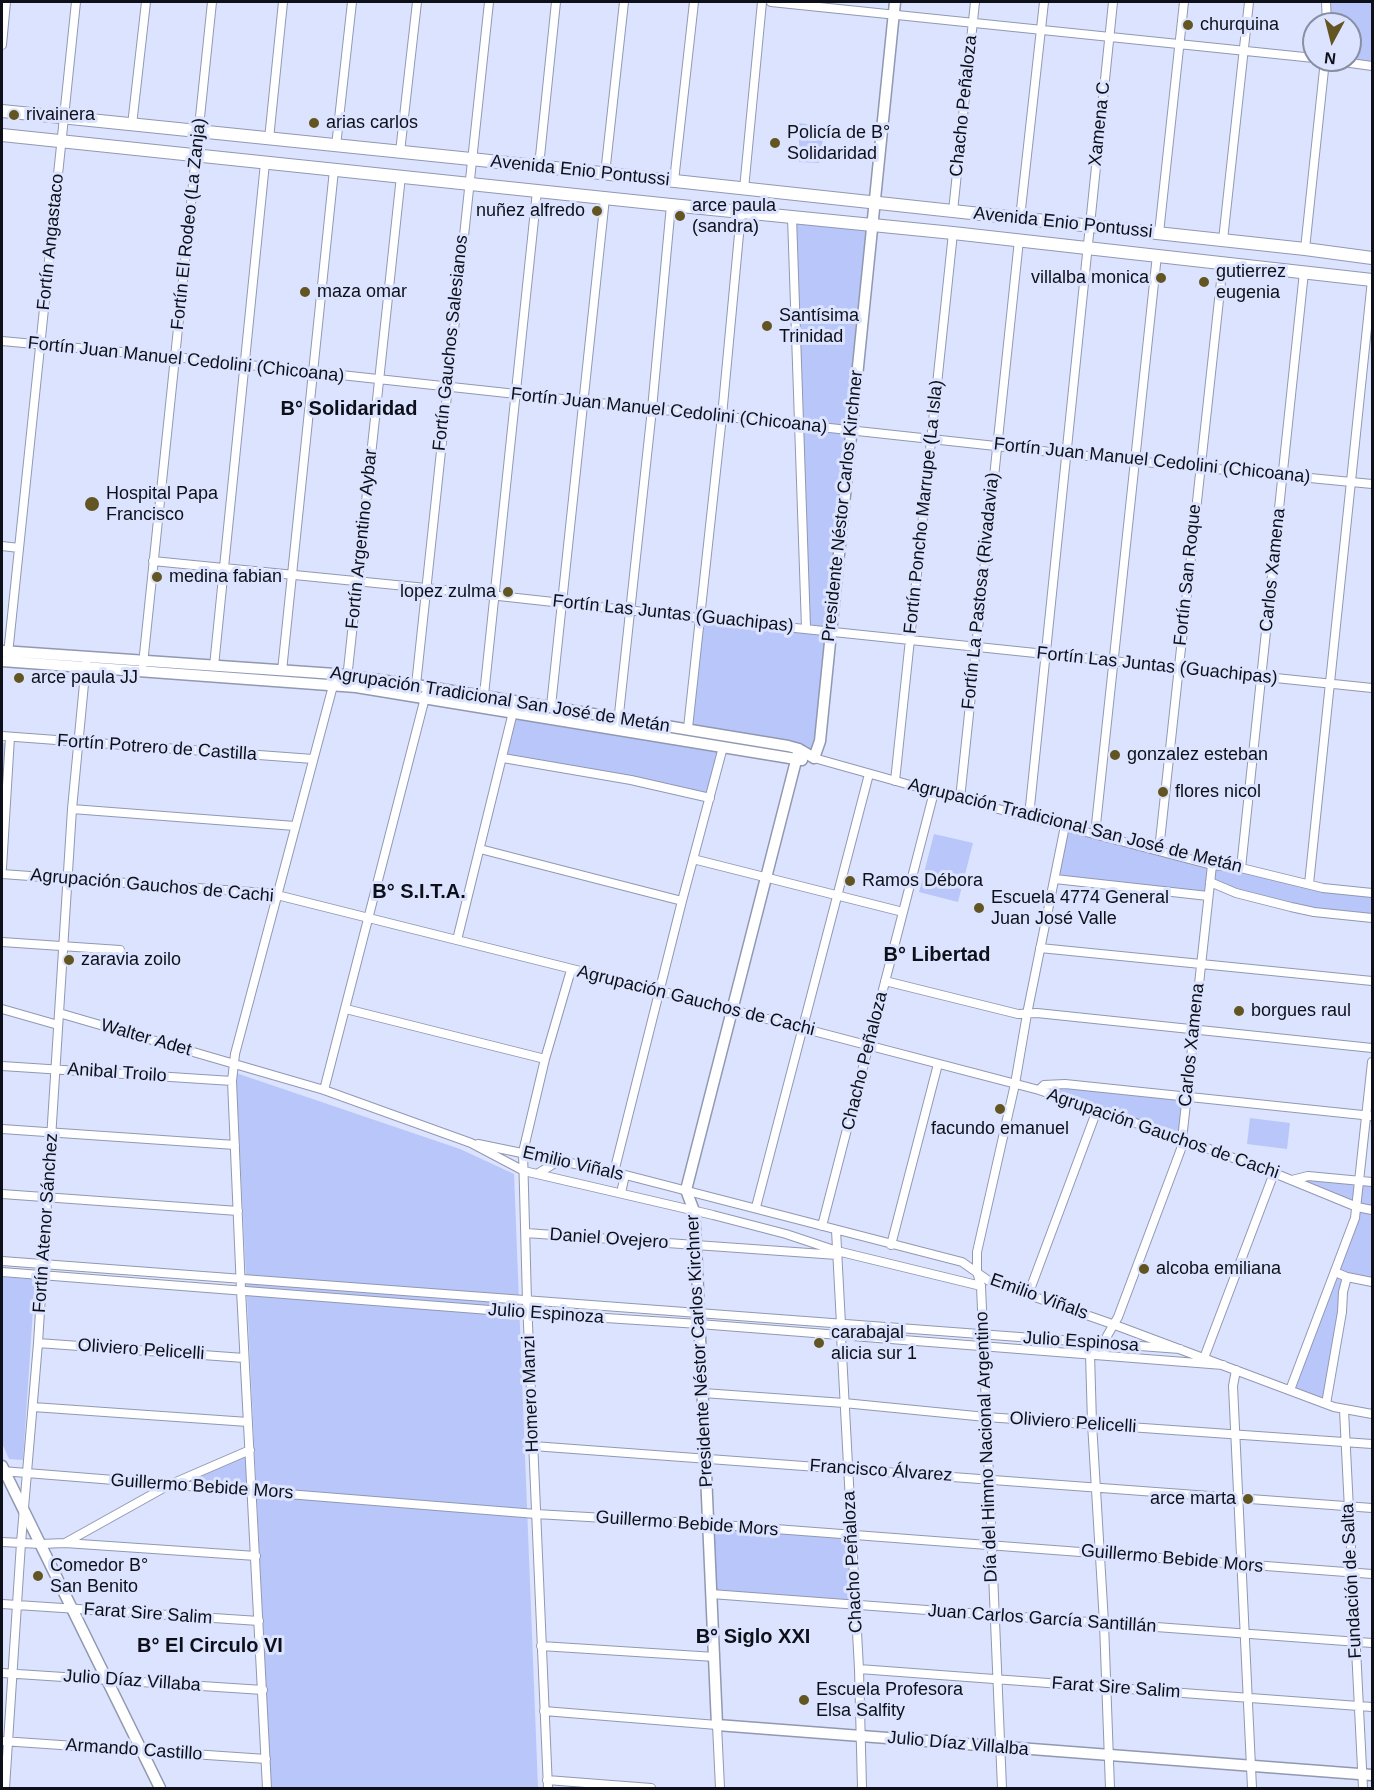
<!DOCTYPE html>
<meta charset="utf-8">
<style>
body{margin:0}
#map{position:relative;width:1374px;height:1790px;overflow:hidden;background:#dbe3fe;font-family:Arial,sans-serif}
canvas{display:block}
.frame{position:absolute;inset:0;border:3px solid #0e1019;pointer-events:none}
.north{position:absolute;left:1302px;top:12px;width:60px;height:60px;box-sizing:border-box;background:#dbe3fe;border:2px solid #898fa2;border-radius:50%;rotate:187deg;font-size:16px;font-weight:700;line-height:24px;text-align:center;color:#0e1019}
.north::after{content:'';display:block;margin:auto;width:21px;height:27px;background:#635521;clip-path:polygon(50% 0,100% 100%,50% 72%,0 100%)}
</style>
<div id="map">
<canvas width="1374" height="1790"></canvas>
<div class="frame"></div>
<div class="north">N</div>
</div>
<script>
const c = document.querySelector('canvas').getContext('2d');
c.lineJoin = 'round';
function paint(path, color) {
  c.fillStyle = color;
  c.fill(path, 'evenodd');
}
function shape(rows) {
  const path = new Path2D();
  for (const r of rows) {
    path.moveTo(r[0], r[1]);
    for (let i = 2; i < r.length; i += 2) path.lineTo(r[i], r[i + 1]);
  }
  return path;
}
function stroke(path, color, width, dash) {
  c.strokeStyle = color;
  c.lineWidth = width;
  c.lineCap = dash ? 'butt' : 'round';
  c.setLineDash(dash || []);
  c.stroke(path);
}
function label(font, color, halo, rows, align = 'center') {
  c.font = font + ' Arial,sans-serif';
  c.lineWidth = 6;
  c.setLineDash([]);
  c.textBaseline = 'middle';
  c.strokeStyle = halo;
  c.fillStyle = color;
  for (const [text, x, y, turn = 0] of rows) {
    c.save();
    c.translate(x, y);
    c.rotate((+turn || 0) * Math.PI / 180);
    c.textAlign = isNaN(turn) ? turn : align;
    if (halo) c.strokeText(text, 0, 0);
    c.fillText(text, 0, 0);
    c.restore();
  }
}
const green = shape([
 [1327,2,1372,2,1372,64,1350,60,1350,24,1327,24],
 [799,123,825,127,819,163,799,162],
 [793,220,869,227,848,427,800,421],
 [801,428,849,432,828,627,808,625],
 [699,618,831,630,820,741,813,753,688,728],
 [513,713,723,747,710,798,503,758],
 [2,743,6,743,2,805],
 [1065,826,1323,888,1372,893,1372,917,1314,912,1210,882,1208,896,1055,879],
 [934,834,973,843,958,902,919,892],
 [236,1073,460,1149,514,1174,538,1788,271,1788],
 [1051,1084,1186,1095,1182,1139,1039,1090],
 [1250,1118,1290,1123,1287,1149,1247,1144],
 [1308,1176,1372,1182,1372,1282,1348,1278,1326,1404,1290,1390,1357,1207,1292,1180],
 [2,1277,35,1279,23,1460,9,1459,2,1443],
 [248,1452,250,1487,179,1483],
 [712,1528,848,1539,850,1601,715,1592]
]);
const street = shape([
 [771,2,1314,58],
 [1326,2,1327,24],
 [2,45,6,2],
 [1329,60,1372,66],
 [132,125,146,2],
 [269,139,283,2],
 [336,146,352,2],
 [400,152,417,2],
 [539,166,556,2],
 [605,174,624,2],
 [674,181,694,2],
 [744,189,762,2],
 [953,211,975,2],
 [792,217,806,628],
 [1020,218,1044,2],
 [1159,233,1184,2],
 [1223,240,1249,2],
 [1305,249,1325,60],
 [2,341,175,357,1134,461,1372,484],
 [2,546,19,548],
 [153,561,426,588,699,618,1372,688],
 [8,654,76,2],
 [143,664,212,2],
 [214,666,265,163],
 [282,671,334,170],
 [347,679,401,176],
 [416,685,489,2],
 [484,695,537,191],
 [551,706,605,198],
 [618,723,652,409,671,205],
 [688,728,722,416,741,213],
 [2,736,313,759],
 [503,758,631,780,710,798],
 [814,758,960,799,1212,865,1241,868,1323,888,1372,893],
 [895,781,953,233],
 [960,799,1019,240],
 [72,809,295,826],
 [1029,816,1113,2],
 [1095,834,1157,255],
 [480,849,682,901],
 [1159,850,1223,263],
 [693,859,903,912],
 [2,868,10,737],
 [1241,868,1304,272],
 [2,874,266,893,277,895,660,991,1039,1090,1182,1139,1274,1173,1357,1207,1372,1210],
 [1055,879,1208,896],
 [1210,882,1236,893,1291,907,1314,912,1372,918],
 [1309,884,1372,280],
 [457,940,514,708],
 [2,942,120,950],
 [1040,948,1372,981],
 [885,981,1018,1014,1037,1013,1372,1048],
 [2,1009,58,1025],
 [346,1009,545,1059],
 [59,1013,324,1090,471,1143,524,1171,713,1215,786,1234,837,1251,981,1286],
 [2,1066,232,1081],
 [324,1090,428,686],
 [1039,1090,1044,1085,1065,1084,1372,1116],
 [2,1129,235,1145],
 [478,1144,614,1172,962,1262,989,1281,1115,1325,1334,1407,1372,1414],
 [614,1172,682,901,723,747],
 [537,1174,560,1160],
 [1292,1180,1308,1176,1372,1182],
 [621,1193,625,1175],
 [2,1194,238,1211],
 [756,1207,869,774],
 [822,1226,934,792],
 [836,1230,841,1324],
 [526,1233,837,1255],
 [891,1245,938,1064],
 [2,1261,1180,1349],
 [2,1272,528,1313,699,1324,1223,1365],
 [1335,1272,1347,1277,1372,1282],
 [1028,1295,1097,1110],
 [841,1335,859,1669,862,1788],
 [38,1343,244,1358],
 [1093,1343,1090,1354,1092,1423,1104,1623,1110,1788],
 [1104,1355,1107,1336,1118,1317,1181,1149,1212,865],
 [1204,1358,1274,1173],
 [1236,1370,1233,1386,1252,1788],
 [1290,1390,1355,1218,1372,1062],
 [703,1393,844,1403,986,1417,1372,1444],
 [1326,1404,1342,1312,1343,1292,1347,1277],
 [33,1407,248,1422],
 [1344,1410,1363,1788],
 [533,1446,1372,1508],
 [2,1471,536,1514,709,1524,1372,1574],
 [2,1542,41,1544,65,1543,256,1556],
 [65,1543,169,1485,250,1450],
 [711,1594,1372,1643],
 [2,1604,259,1621],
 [541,1646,715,1657],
 [859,1669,1372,1707],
 [2,1673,263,1690],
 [544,1711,717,1725,720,1788],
 [2,1741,266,1759],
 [547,1780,651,1788],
 [5,1788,21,1543,38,1343,72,809,86,663],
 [267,1788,241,1290,232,1081,235,1054,334,682],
 [548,1788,527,1301,523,1152,545,1059,571,970],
 [1002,1788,981,1286,977,1272,977,1252,1015,1084,1027,1014,1065,826]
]);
const secondary = shape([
 [2,651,335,674,416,685,788,746,799,749,814,758],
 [2,661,356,687,802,760],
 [799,749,686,1190,694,1211,696,1245,717,1725,1372,1775],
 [814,758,820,741,895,2],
 [2,1466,160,1788]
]);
const primary = shape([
 [2,111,471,159,1305,249,1372,258],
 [2,135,671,205,953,233,1372,280]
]);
const markers = [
 [1188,25,6,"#635521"],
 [14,115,6,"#635521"],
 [314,123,6,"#635521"],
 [775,143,6,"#635521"],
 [597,211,6,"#635521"],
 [680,216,6,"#635521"],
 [1161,278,6,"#635521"],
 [1204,282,6,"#635521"],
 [305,292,6,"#635521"],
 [767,326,6,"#635521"],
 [92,504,8,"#635521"],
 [157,577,6,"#635521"],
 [508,592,6,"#635521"],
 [19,678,6,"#635521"],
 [1115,755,6,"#635521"],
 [1163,792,6,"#635521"],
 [850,881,6,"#635521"],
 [979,908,6,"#635521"],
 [69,960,6,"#635521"],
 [1239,1011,6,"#635521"],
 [1000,1109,6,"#635521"],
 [1144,1269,6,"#635521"],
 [819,1343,6,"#635521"],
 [1248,1499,6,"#635521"],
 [38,1576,6,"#635521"],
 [804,1700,6,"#635521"]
];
const poiNames = [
 ["churquina",1200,25],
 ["rivainera",26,115],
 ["arias carlos",326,123],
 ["Policía de B°",787,133],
 ["Solidaridad",787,154],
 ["arce paula",692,206],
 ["(sandra)",692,227],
 ["nuñez alfredo",585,211,"right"],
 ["gutierrez",1216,272],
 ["eugenia",1216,293],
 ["villalba monica",1149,278,"right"],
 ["maza omar",317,292],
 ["Santísima",779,316],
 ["Trinidad",779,337],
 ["Hospital Papa",106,494],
 ["Francisco",106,515],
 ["medina fabian",169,577],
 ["lopez zulma",496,592,"right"],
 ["arce paula JJ",31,678],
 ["gonzalez esteban",1127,755],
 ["flores nicol",1175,792],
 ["Ramos Débora",862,881],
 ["Escuela 4774 General",991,898],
 ["Juan José Valle",991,919],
 ["zaravia zoilo",81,960],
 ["borgues raul",1251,1011],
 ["facundo emanuel",1000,1129,"center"],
 ["alcoba emiliana",1156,1269],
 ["carabajal",831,1333],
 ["alicia sur 1",831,1354],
 ["arce marta",1236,1499,"right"],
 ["Comedor B°",50,1566],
 ["San Benito",50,1587],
 ["Escuela Profesora",816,1690],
 ["Elsa Salfity",816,1711]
];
const streetNames = [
 ["Chacho Peñaloza",964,106,-84],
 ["Xamena C",1100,124,-84],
 ["Avenida Enio Pontussi",580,171,6],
 ["Avenida Enio Pontussi",1063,223,6],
 ["Fortín El Rodeo (La Zanja)",189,224,-84],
 ["Fortín Angastaco",51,242,-84],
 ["Fortín Gauchos Salesianos",451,343,-84],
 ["Fortín Juan Manuel Cedolini (Chicoana)",186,360,6],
 ["Fortín Juan Manuel Cedolini (Chicoana)",669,411,6],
 ["Fortín Juan Manuel Cedolini (Chicoana)",1152,461,6],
 ["Presidente Néstor Carlos Kirchner",843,506,-84],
 ["Fortín Poncho Marrupe (La Isla)",924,507,-84],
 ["Fortín Argentino Aybar",362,539,-84],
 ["Carlos Xamena",1273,570,-84],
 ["Fortín San Roque",1188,575,-84],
 ["Fortín La Pastosa (Rivadavia)",981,591,-84],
 ["Fortín Las Juntas (Guachipas)",673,614,6],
 ["Fortín Las Juntas (Guachipas)",1157,666,6],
 ["Agrupación Tradicional San José de Metán",500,700,9],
 ["Fortín Potrero de Castilla",157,748,4],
 ["Agrupación Tradicional San José de Metán",1075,826,14],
 ["Agrupación Gauchos de Cachi",152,886,5],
 ["Agrupación Gauchos de Cachi",696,1001,14],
 ["Walter Adet",146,1038,16],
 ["Carlos Xamena",1192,1045,-84],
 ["Chacho Peñaloza",865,1061,-76],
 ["Anibal Troilo",117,1073,4],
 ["Agrupación Gauchos de Cachi",1163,1134,19],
 ["Emilio Viñals",573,1164,13],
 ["Fortín Atenor Sánchez",46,1223,-86],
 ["Daniel Ovejero",609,1239,4],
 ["Emilio Viñals",1039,1297,20],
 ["Julio Espinoza",546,1314,4],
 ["Julio Espinosa",1081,1342,4],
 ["Oliviero Pelicelli",141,1350,4],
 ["Presidente Néstor Carlos Kirchner",700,1351,-93],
 ["Homero Manzi",531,1394,-92],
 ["Oliviero Pelicelli",1073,1423,4],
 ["Día del Himno Nacional Argentino",987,1447,-92],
 ["Francisco Álvarez",881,1471,4],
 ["Guillermo Bebide Mors",202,1487,4],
 ["Guillermo Bebide Mors",687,1524,4],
 ["Guillermo Bebide Mors",1172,1559,5],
 ["Chacho Peñaloza",853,1562,-93],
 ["Fundación de Salta",1352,1581,-93],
 ["Farat Sire Salim",148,1614,4],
 ["Juan Carlos García Santillán",1042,1619,4],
 ["Julio Díaz Villaba",132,1681,4],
 ["Farat Sire Salim",1116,1688,4],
 ["Julio Díaz Villalba",958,1744,5],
 ["Armando Castillo",134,1750,4]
];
const neighbourhoodNames = [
 ["B° Solidaridad",349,409],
 ["B° S.I.T.A.",419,892],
 ["B° Libertad",937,955],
 ["B° Siglo XXI",753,1637],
 ["B° El Circulo VI",210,1646]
];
paint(green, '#b9c6fa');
stroke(street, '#9198b2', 10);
stroke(secondary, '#9198b2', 13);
stroke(primary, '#9198b2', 14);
stroke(street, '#fff', 8);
stroke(secondary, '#fff', 10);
stroke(primary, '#fff', 12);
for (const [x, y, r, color] of markers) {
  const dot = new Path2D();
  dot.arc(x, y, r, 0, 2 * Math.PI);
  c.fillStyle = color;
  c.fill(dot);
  stroke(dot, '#dbe3fe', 2);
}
label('18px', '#0e1019', '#dbe3fe', poiNames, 'left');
label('18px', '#0e1019', '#dbe3fe', streetNames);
label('bold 20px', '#0e1019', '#dbe3fe', neighbourhoodNames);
</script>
